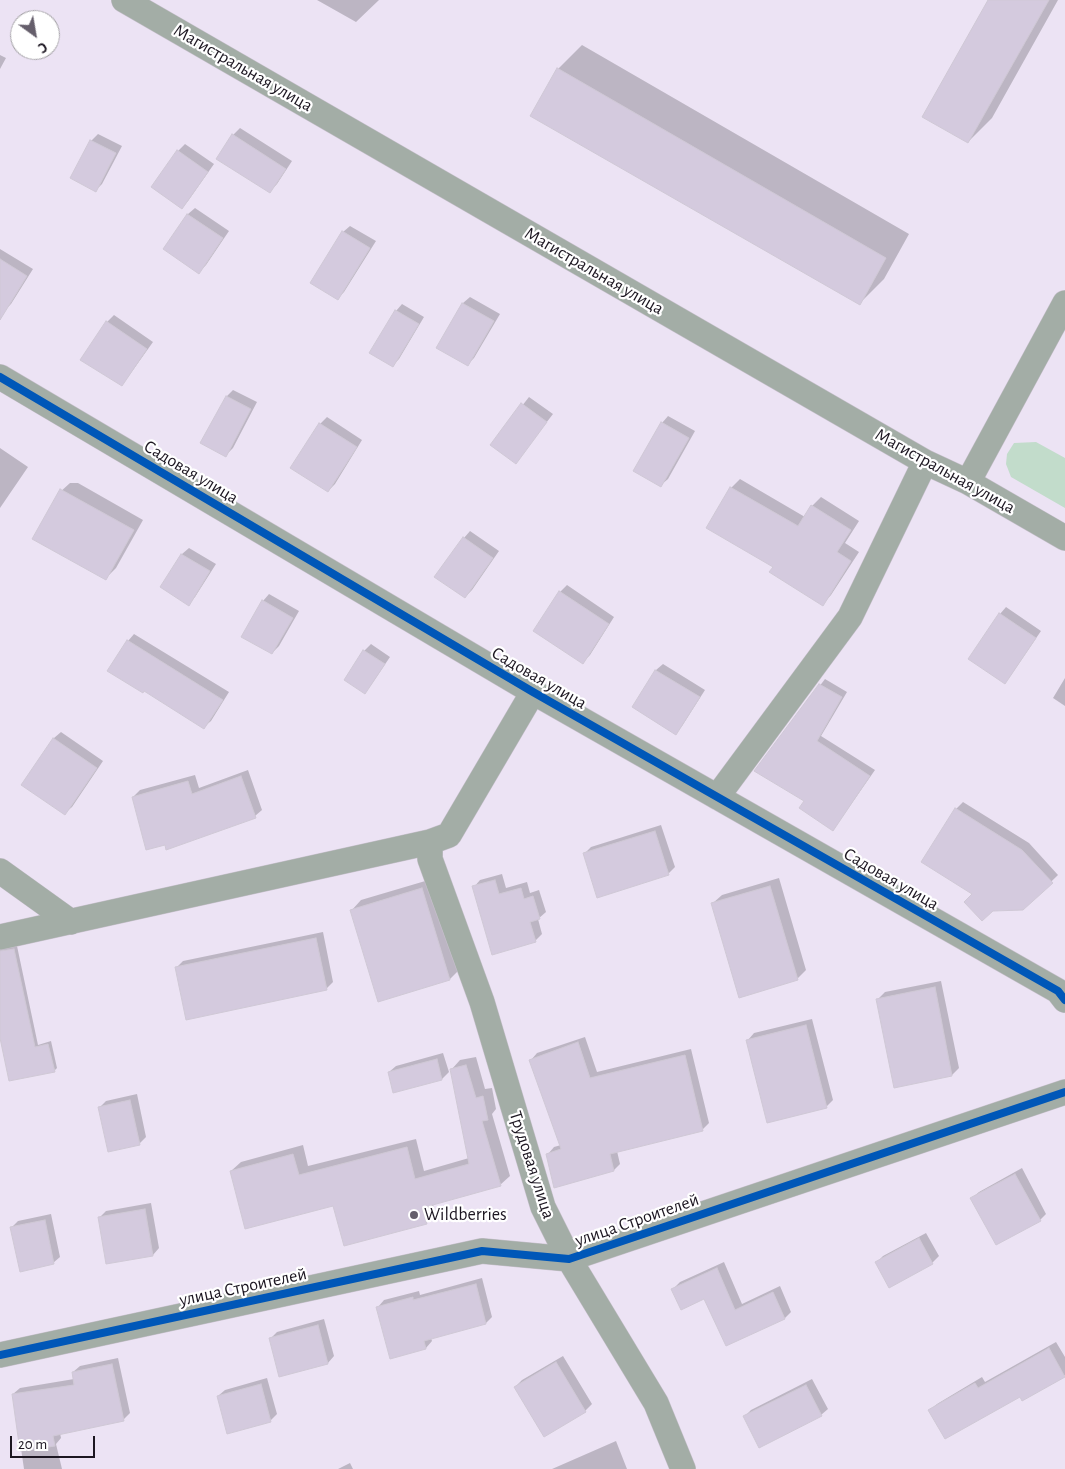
<!DOCTYPE html>
<meta charset="utf-8">
<style>
body{margin:0}
#map{position:relative;width:1065px;height:1469px;overflow:hidden;background:#ece3f4;font-family:"Alegreya Sans",sans-serif}
canvas{display:block}
.north{position:absolute;left:10px;top:10px;width:50px;height:50px;box-sizing:border-box;background:#fff;border:1px solid #a4a2a6;border-radius:50%;rotate:148deg;font-size:14px;font-weight:700;line-height:20px;text-align:center;color:#1c1621}
.north::after{content:'';display:block;margin:auto;width:18px;height:22px;background:#655e6b;clip-path:polygon(50% 0,100% 100%,50% 72%,0 100%)}
.scale{position:absolute;left:10px;top:1436px;width:85px;height:22px;box-sizing:border-box;border:2px solid #1c1621;border-top:0;padding-left:6px;font-size:15px;line-height:18px;white-space:nowrap;color:#1c1621;-webkit-text-stroke:4px #fff;paint-order:stroke}
</style>
<div id="map">
<canvas width="1065" height="1469"></canvas>
<div class="north">С</div>
<div class="scale">20 m</div>
</div>
<script>
const c = document.querySelector('canvas').getContext('2d');
c.lineJoin = 'round';
function paint(path, color) {
  c.fillStyle = color;
  c.fill(path, 'evenodd');
}
function shape(rows) {
  const path = new Path2D();
  for (const r of rows) {
    path.moveTo(r[0], r[1]);
    for (let i = 2; i < r.length; i += 2) path.lineTo(r[i], r[i + 1]);
  }
  return path;
}
function stroke(path, color, width, dash) {
  c.strokeStyle = color;
  c.lineWidth = width;
  c.lineCap = dash ? 'butt' : 'round';
  c.setLineDash(dash || []);
  c.stroke(path);
}
function label(font, color, halo, rows, align = 'center') {
  c.font = font + ' "Alegreya Sans",sans-serif';
  c.lineWidth = 4.5;
  c.setLineDash([]);
  c.textBaseline = 'middle';
  c.strokeStyle = halo;
  c.fillStyle = color;
  for (const [text, x, y, turn = 0] of rows) {
    c.save();
    c.translate(x, y);
    c.rotate((+turn || 0) * Math.PI / 180);
    c.textAlign = isNaN(turn) ? turn : align;
    if (halo) c.strokeText(text, 0, 0);
    c.fillText(text, 0, 0);
    c.restore();
  }
}
const green = shape([
 [1036,442,1065,458,1065,508,1011,477,1006,464,1007,454,1014,443]
]);
const shadow = shape([
 [317,0,379,0,356,22],
 [989,0,1058,0,992,118,968,142],
 [582,45,909,234,884,279,860,303,558,69],
 [0,55,6,58,0,69],
 [240,128,292,161,277,184,270,191,233,135],
 [98,134,122,146,102,184,96,190,71,178,91,141],
 [185,144,214,164,188,201,181,208,153,187,178,151],
 [195,208,229,231,206,265,199,272,165,249,188,214],
 [350,226,376,241,344,292,337,299,343,232],
 [0,249,33,269,11,304,5,310,0,307],
 [470,297,500,314,474,358,468,364,438,347,463,303],
 [402,304,424,317,399,359,393,365,396,311],
 [114,315,153,342,128,377,122,384,81,359,107,322],
 [233,390,257,402,233,448,226,455,227,396],
 [529,397,553,414,516,462,492,444],
 [668,416,695,431,668,479,661,485,662,423],
 [327,417,362,440,335,484,328,491,320,424],
 [0,448,28,467,0,508],
 [740,479,805,517,812,506,821,497,859,521,845,543,859,552,831,595,823,604,774,566,731,488],
 [70,483,78,483,143,520,116,568,106,578,59,493],
 [470,531,499,551,472,590,465,597,464,538],
 [189,548,216,564,195,597,189,604,161,587,182,554],
 [567,585,614,617,590,655,583,662,560,592],
 [269,594,299,611,279,646,272,653,263,601],
 [1006,607,1041,631,1011,675,1005,682,1000,614],
 [134,634,229,692,211,721,204,727,145,690,128,641],
 [371,644,390,657,371,685,365,692,345,679,364,651],
 [663,664,705,690,682,726,676,733,633,707,656,670],
 [1065,678,1065,706,1053,698],
 [825,679,847,692,821,736,875,770,833,830,806,800,756,770],
 [61,732,103,761,72,807,65,813,23,785,54,738],
 [248,770,262,810,255,816,133,797,140,790,195,775,199,788],
 [963,802,1029,843,1058,875,1023,909,974,893,923,862,956,809],
 [661,825,675,867,668,874,584,854,591,847],
 [502,874,506,888,527,882,530,893,539,890,546,912,538,919,542,934,535,941,474,887,480,880],
 [779,878,806,970,797,979,713,903,722,895],
 [432,879,460,969,450,979,351,911,361,900],
 [323,932,333,982,326,989,176,968,183,961],
 [17,946,38,1045,51,1041,57,1068,54,1071,0,1032,0,948],
 [941,981,959,1068,952,1075,895,1086,878,999,885,992],
 [812,1019,833,1100,826,1107,748,1040,754,1033],
 [585,1037,597,1072,691,1049,709,1123,702,1130,617,1151,620,1164,614,1170,548,1154,554,1147,561,1145,531,1060,537,1053],
 [443,1053,449,1072,442,1079,394,1092,389,1072,396,1066],
 [476,1057,485,1089,492,1088,496,1109,492,1114,510,1176,500,1185,433,1204,435,1214,426,1223,334,1204,231,1171,241,1162,303,1145,308,1166,416,1139,424,1171,469,1158,451,1070,460,1060],
 [137,1094,146,1137,139,1144,99,1108,106,1101],
 [1022,1168,1046,1214,1040,1220,972,1198,979,1192],
 [151,1203,159,1248,153,1255,99,1218,106,1211],
 [51,1214,60,1257,53,1263,11,1228,18,1221],
 [926,1233,939,1256,932,1263,890,1287,877,1262,883,1256],
 [724,1262,742,1304,780,1286,791,1312,785,1318,727,1345,705,1298,673,1289,680,1282],
 [482,1278,492,1317,486,1323,431,1338,432,1341,426,1348,378,1307,384,1300,419,1291,420,1295],
 [324,1319,334,1356,328,1363,270,1339,277,1332],
 [1056,1342,1065,1357,1065,1375,1023,1399,1020,1395,930,1410,937,1404,982,1377,985,1382],
 [563,1356,592,1404,585,1411,515,1387,522,1380],
 [118,1358,130,1413,123,1420,60,1433,61,1438,56,1444,62,1469,24,1469,13,1394,20,1388,74,1379,73,1372,80,1366],
 [267,1378,277,1414,270,1421,218,1396,225,1390],
 [812,1379,828,1409,821,1415,744,1417,751,1410],
 [616,1441,627,1469,552,1469],
 [350,1463,353,1469,338,1469]
]);
const building = shape([
 [988,0,1049,0,968,143,922,117,988,0],
 [557,68,886,258,860,305,530,116,557,68],
 [232,134,286,169,270,193,216,159,232,134],
 [90,140,116,153,96,192,70,178,90,140],
 [177,150,208,172,182,209,151,187,177,150],
 [187,214,223,238,199,274,163,249,187,214],
 [342,231,370,248,338,300,310,283,342,231],
 [0,259,27,276,0,320,0,259],
 [462,303,494,321,468,366,436,348,462,303],
 [395,310,419,324,393,367,369,353,395,310],
 [106,321,147,349,122,386,80,360,106,321],
 [226,396,251,409,226,457,200,443,226,396],
 [521,403,547,422,516,464,490,445,521,403],
 [661,422,689,438,661,487,633,471,661,422],
 [319,423,357,447,328,492,290,468,319,423],
 [730,487,798,526,811,505,851,530,837,552,851,561,823,606,769,572,773,567,706,528,730,487],
 [60,489,134,530,106,580,32,539,60,489],
 [463,537,493,558,465,598,434,577,463,537],
 [181,554,210,571,189,606,160,587,181,554],
 [559,591,609,624,583,664,533,631,559,591],
 [262,600,293,618,272,654,241,637,262,600],
 [999,613,1036,638,1005,684,968,659,999,613],
 [127,640,223,700,204,729,144,691,143,693,107,671,127,640],
 [363,650,385,664,365,694,344,680,363,650],
 [655,670,700,697,676,735,632,707,655,670],
 [819,684,842,697,817,741,870,776,833,831,799,808,804,801,754,771,819,684],
 [53,738,97,768,65,815,21,785,53,738],
 [241,776,256,818,166,850,165,845,146,850,132,797,188,781,192,794,241,776],
 [955,808,1022,850,1053,883,1023,910,993,911,982,921,964,902,972,894,921,862,955,808],
 [655,831,669,875,597,898,583,853,655,831],
 [495,880,499,894,521,888,524,899,533,896,540,919,530,922,536,942,492,955,472,886,495,880],
 [770,886,798,980,739,998,711,903,770,886],
 [422,888,450,980,378,1002,350,910,422,888],
 [316,938,327,990,186,1020,175,967,316,938],
 [14,949,35,1047,48,1044,55,1072,9,1081,0,1038,0,951,14,949],
 [935,987,952,1076,894,1088,876,999,935,987],
 [806,1025,827,1108,767,1123,746,1040,806,1025],
 [578,1042,590,1078,685,1055,703,1131,610,1154,614,1171,554,1188,546,1154,561,1149,529,1060,578,1042],
 [437,1059,442,1080,393,1093,388,1072,437,1059],
 [466,1065,476,1098,483,1096,488,1120,482,1121,501,1186,422,1208,427,1224,344,1246,333,1206,245,1229,230,1171,293,1154,299,1175,407,1147,415,1179,469,1164,450,1069,466,1065],
 [130,1100,140,1145,108,1152,98,1107,130,1100],
 [1015,1174,1041,1221,996,1245,970,1198,1015,1174],
 [145,1209,153,1256,106,1264,98,1217,145,1209],
 [45,1220,54,1264,20,1272,10,1227,45,1220],
 [919,1238,933,1264,889,1288,875,1262,919,1238],
 [717,1268,735,1310,773,1292,785,1319,726,1346,704,1299,681,1310,671,1289,717,1268],
 [476,1284,486,1324,424,1341,426,1349,390,1359,376,1307,413,1297,413,1300,476,1284],
 [318,1325,328,1364,279,1377,269,1338,318,1325],
 [1049,1348,1065,1377,1022,1401,1020,1397,945,1439,928,1410,975,1383,978,1388,1049,1348],
 [556,1362,586,1412,544,1437,514,1387,556,1362],
 [112,1364,124,1421,53,1436,55,1446,20,1451,12,1394,74,1385,72,1372,112,1364],
 [261,1384,271,1422,227,1434,217,1396,261,1384],
 [806,1385,822,1416,759,1448,743,1416,806,1385]
]);
const street = shape([
 [124,0,925,462,968,482,1065,538],
 [0,377,533,692,1058,991,1065,1000],
 [968,482,1065,303],
 [717,797,850,617,925,462],
 [430,842,430,859,482,1002,543,1207,569,1259,656,1403,683,1469],
 [0,871,71,922],
 [0,937,430,842,449,835,533,692],
 [0,1355,482,1251,569,1259,1065,1092]
]);
const cycleway = shape([
 [0,377,533,692,1058,991,1065,1000],
 [0,1355,482,1251,569,1259,1065,1092]
]);
const markers = [
 [414,1215,5,"#655e6b"]
];
const streetNames = [
 ["Магистральная улица",243,68,30],
 ["Магистральная улица",594,271,30],
 ["Магистральная улица",945,471,29],
 ["Садовая улица",191,472,31],
 ["Садовая улица",539,678,30],
 ["Садовая улица",891,879,30],
 ["Трудовая улица",532,1165,72],
 ["улица Строителей",637,1220,-19],
 ["улица Строителей",243,1287,-12]
];
const poiNames = [
 ["Wildberries",424,1215]
];
paint(green, '#c2dccb');
paint(shadow, '#0003');
paint(building, '#d4cade');
stroke(building, '#cfc8d5', 1);
stroke(street, '#c7c0cc', 26);
stroke(street, '#a3ada6', 25);
stroke(cycleway, '#0057b8', 8);
for (const [x, y, r, color] of markers) {
  const dot = new Path2D();
  dot.arc(x, y, r, 0, 2 * Math.PI);
  c.fillStyle = color;
  c.fill(dot);
  stroke(dot, '#fff', 2);
}
label('18px', '#1c1621', '#fff', streetNames);
label('18px', '#1c1621', '#fff', poiNames, 'left');
</script>
